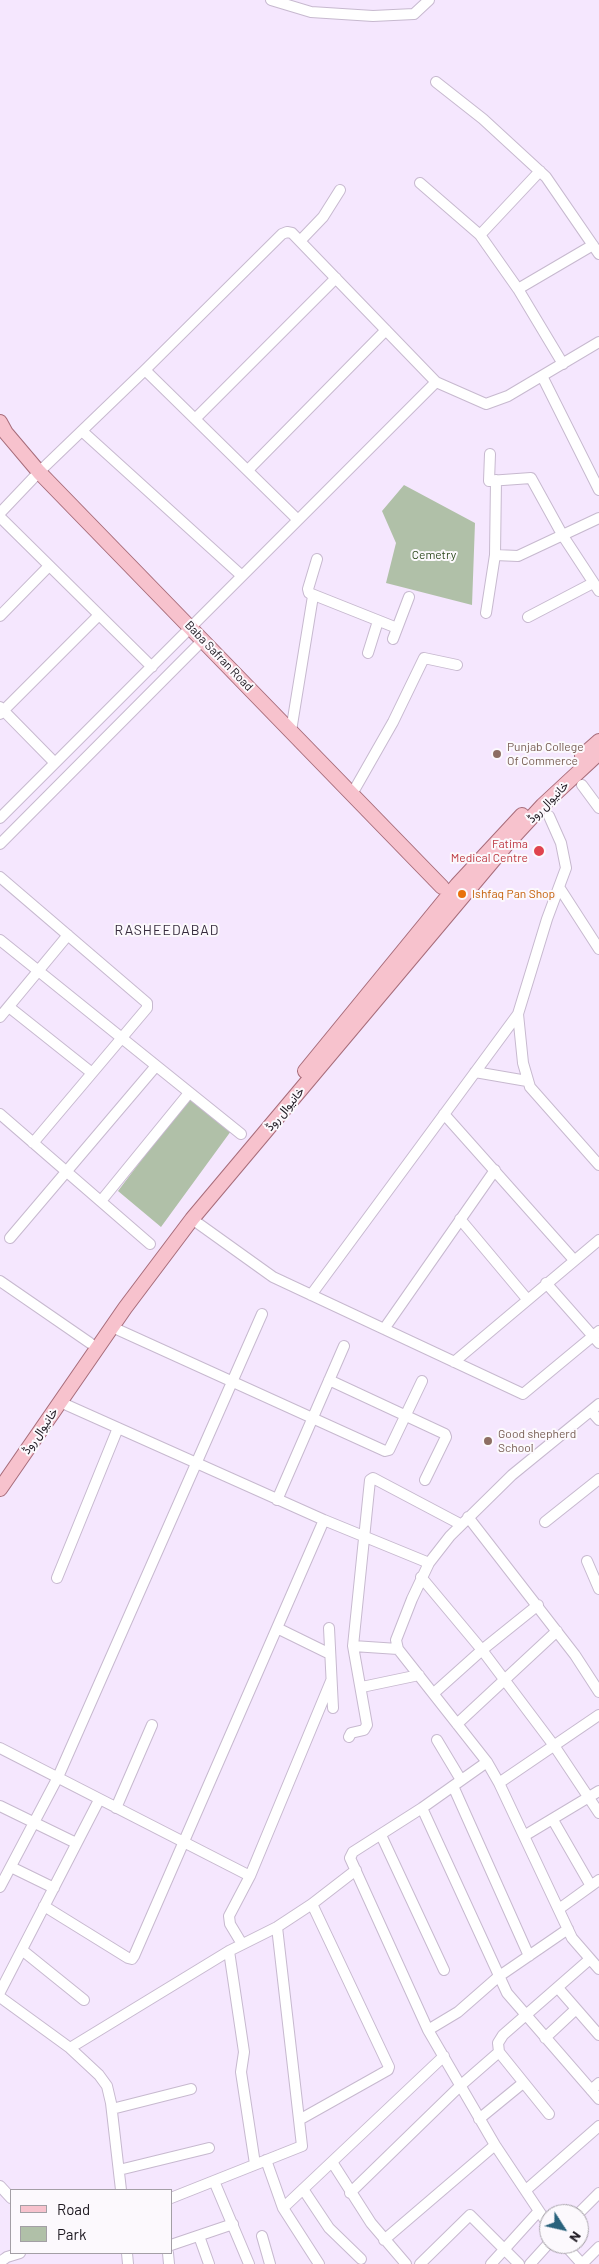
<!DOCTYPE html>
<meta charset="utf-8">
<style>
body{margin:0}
#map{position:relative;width:599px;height:2264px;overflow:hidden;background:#f5e7fe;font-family:Barlow,sans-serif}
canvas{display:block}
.legend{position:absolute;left:10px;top:2189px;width:162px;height:65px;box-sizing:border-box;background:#fcf9fd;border:1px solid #a39fa5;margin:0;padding:6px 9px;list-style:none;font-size:15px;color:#1d1820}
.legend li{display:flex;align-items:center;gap:10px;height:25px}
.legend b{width:25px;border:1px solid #a39fa5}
.north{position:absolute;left:539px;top:2204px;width:50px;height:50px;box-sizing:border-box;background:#fcf9fd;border:1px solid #a39fa5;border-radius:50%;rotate:125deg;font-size:14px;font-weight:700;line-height:20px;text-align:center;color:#1d1820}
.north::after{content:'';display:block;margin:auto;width:18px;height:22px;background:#29627c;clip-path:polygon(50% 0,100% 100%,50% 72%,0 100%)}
</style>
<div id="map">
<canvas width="599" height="2264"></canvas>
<ul class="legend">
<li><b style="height:6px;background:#f7c2cd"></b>Road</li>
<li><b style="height:14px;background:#b0c0a8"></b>Park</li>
</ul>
<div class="north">N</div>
</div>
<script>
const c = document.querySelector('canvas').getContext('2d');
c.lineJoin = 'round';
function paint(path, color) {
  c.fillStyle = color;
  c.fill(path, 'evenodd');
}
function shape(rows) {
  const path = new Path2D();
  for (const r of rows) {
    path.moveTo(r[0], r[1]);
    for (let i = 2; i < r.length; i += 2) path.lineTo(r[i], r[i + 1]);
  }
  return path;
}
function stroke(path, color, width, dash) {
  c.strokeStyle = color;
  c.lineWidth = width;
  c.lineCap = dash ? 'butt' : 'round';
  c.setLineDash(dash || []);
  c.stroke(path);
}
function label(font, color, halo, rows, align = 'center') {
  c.font = font + ' Barlow,Vazirmatn,sans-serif';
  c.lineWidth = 4;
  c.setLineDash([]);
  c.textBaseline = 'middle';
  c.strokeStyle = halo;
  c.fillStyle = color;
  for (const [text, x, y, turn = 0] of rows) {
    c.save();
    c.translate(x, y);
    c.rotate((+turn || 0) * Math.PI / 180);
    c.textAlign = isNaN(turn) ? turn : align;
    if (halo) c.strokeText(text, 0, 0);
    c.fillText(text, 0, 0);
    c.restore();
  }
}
const green = shape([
 [404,485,475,523,472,605,386,583,396,543,382,511],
 [190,1096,231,1131,161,1227,118,1191]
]);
const minor = shape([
 [271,0,311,12,373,16,414,14,429,0],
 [436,82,483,119,546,177,599,254],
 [420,183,480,235,518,289,563,364],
 [480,235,540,171],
 [300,241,323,217,340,190],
 [518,289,593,245],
 [145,370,298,520],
 [542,376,599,490],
 [195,419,336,278],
 [82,431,242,576],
 [490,454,489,481,531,478,563,536,599,591],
 [248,470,386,330],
 [0,513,39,472,145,370,282,234,287,232,292,233,436,382],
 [0,517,152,667],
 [495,555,518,556,599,518],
 [317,559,308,589,309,593,397,628],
 [486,613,495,555,496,480],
 [0,616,49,566],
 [528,617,593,583],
 [393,639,409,597],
 [368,653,378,621],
 [0,707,55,763],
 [0,714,99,615],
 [291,731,313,596],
 [582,785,599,808],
 [352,794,393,722,424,658,457,665],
 [549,816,561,843,566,868,547,919,518,1014,523,1063,530,1087,599,1165],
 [0,818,436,382,486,404,508,396,599,342],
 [0,844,203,640],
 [0,877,147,1003,147,1008,33,1143],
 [559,887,599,949],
 [0,940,241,1134],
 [9,1007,92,1073],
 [0,1017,68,935],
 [475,1072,527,1081],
 [0,1114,150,1244],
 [444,1114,574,1260],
 [101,1201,189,1093],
 [192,1219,273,1277,523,1394,599,1331],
 [460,1219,527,1299],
 [10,1238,156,1066],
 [0,1281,90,1343],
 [546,1283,599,1343],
 [311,1295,518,1014],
 [112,1327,385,1451,389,1450,422,1381],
 [384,1329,495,1170],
 [454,1362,599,1240],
 [329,1380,445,1434,446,1437,425,1480],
 [60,1402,324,1520,429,1563],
 [599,1404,512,1475,450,1536,429,1563,412,1599,396,1640,398,1649,487,1762,499,1783,572,1938,599,1969],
 [591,1411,599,1420],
 [277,1500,344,1346],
 [468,1517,575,1655,599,1692],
 [545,1522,599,1479],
 [587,1561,599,1589],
 [421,1577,482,1650,555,1747,599,1813],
 [57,1578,118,1428],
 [277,1628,330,1654],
 [329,1628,333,1708],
 [353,1646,398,1649],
 [362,1687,419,1675],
 [434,1693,482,1650,538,1605],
 [457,1724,557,1631],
 [349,1737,351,1733,364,1730,367,1725,353,1646,370,1480,373,1478,460,1524],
 [437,1740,461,1780],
 [0,1748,250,1876],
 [487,1762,422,1808,353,1852,350,1858,428,2030,495,2145,549,2226],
 [499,1783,599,1715],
 [453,1786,529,1956],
 [0,1806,76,1843],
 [116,1808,152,1725],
 [422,1808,507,1993,599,2099],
 [553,1820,591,1886],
 [381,1835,444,1970],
 [524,1836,599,1791],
 [11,1867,54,1888],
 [0,1887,58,1777,262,1314],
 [44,1906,128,1958,132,1959,134,1956,324,1520],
 [559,1909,599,1880],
 [242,1944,230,1924,229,1916,250,1876,331,1681],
 [22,1950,84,2000],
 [229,1951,244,2052,241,2072,255,2164],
 [558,1988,599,2035],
 [0,1992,99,1800],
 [0,1997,70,2048,99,2075,107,2086,111,2103,121,2190],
 [428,2030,458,2012,498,1977,568,1929],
 [545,2038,576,2009],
 [70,2048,229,1951,277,1927,312,1904,356,1870],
 [591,2090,599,2083],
 [112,2109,191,2089],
 [549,2114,499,2052,498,2043,503,2035,590,1959],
 [479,2119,523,2083],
 [299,2120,388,2070,389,2067,312,1904],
 [266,2160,283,2208,319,2264],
 [332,2162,371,2223,406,2264],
 [119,2170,209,2148],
 [214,2181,249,2264],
 [0,2186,11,2198],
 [303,2189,329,2228,361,2259],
 [526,2190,599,2126],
 [350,2193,460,2086,499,2052],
 [171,2198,302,2146,277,1927],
 [283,2208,444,2056],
 [578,2214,599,2193],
 [199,2236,209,2264],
 [262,2236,270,2264],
 [384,2240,495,2145],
 [564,2244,582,2264],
 [171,2245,233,2224],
 [127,2253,128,2264],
 [168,2253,169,2264],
 [0,2262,7,2257,20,2253],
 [420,2264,470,2215,519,2264],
 [491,2264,538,2212],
 [530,2264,549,2243],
 [582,2264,599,2247]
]);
const major = shape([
 [0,422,6,433,39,472,442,887],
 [582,756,599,741],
 [305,1071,457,885,522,815],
 [0,1489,125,1308,192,1219,507,844,543,805,599,753]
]);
const markers = [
 [497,754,5,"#8d6e63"],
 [539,851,6,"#e0444e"],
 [462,894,5,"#e8710a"],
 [488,1441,5,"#8d6e63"]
];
const parkNames = [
 ["Cemetry",434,555]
];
const streetNames = [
 ["Baba Safran Road",219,656,46],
 ["خانیوال روڈ",548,802,-45],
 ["خانیوال روڈ",285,1109,-50],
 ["خانیوال روڈ",40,1431,-55]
];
const educationNames = [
 ["Punjab College",507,747],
 ["Of Commerce",507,761],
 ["Good shepherd",498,1434],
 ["School",498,1448]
];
const healthNames = [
 ["Fatima",528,844],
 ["Medical Centre",528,858]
];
const foodNames = [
 ["Ishfaq Pan Shop",472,894]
];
const neighbourhoodNames = [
 ["RASHEEDABAD",167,930]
];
paint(green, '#b0c0a8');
stroke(minor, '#c7b9cf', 12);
stroke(major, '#a76c7a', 16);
stroke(minor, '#fff', 10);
stroke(major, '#f7c2cd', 14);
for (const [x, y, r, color] of markers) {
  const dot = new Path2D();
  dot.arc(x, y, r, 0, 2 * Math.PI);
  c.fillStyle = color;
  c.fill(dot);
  stroke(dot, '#fcf9fd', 2);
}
label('12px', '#304c20', '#fcf9fd', parkNames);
label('12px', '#1d1820', '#fcf9fd', streetNames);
label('12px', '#785e54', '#fcf9fd', educationNames, 'left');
label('12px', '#be3a42', '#fcf9fd', healthNames, 'right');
label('12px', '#c56008', '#fcf9fd', foodNames, 'left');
c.letterSpacing = '1px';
label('14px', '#372c3e', '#fcf9fd', neighbourhoodNames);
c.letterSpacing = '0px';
</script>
